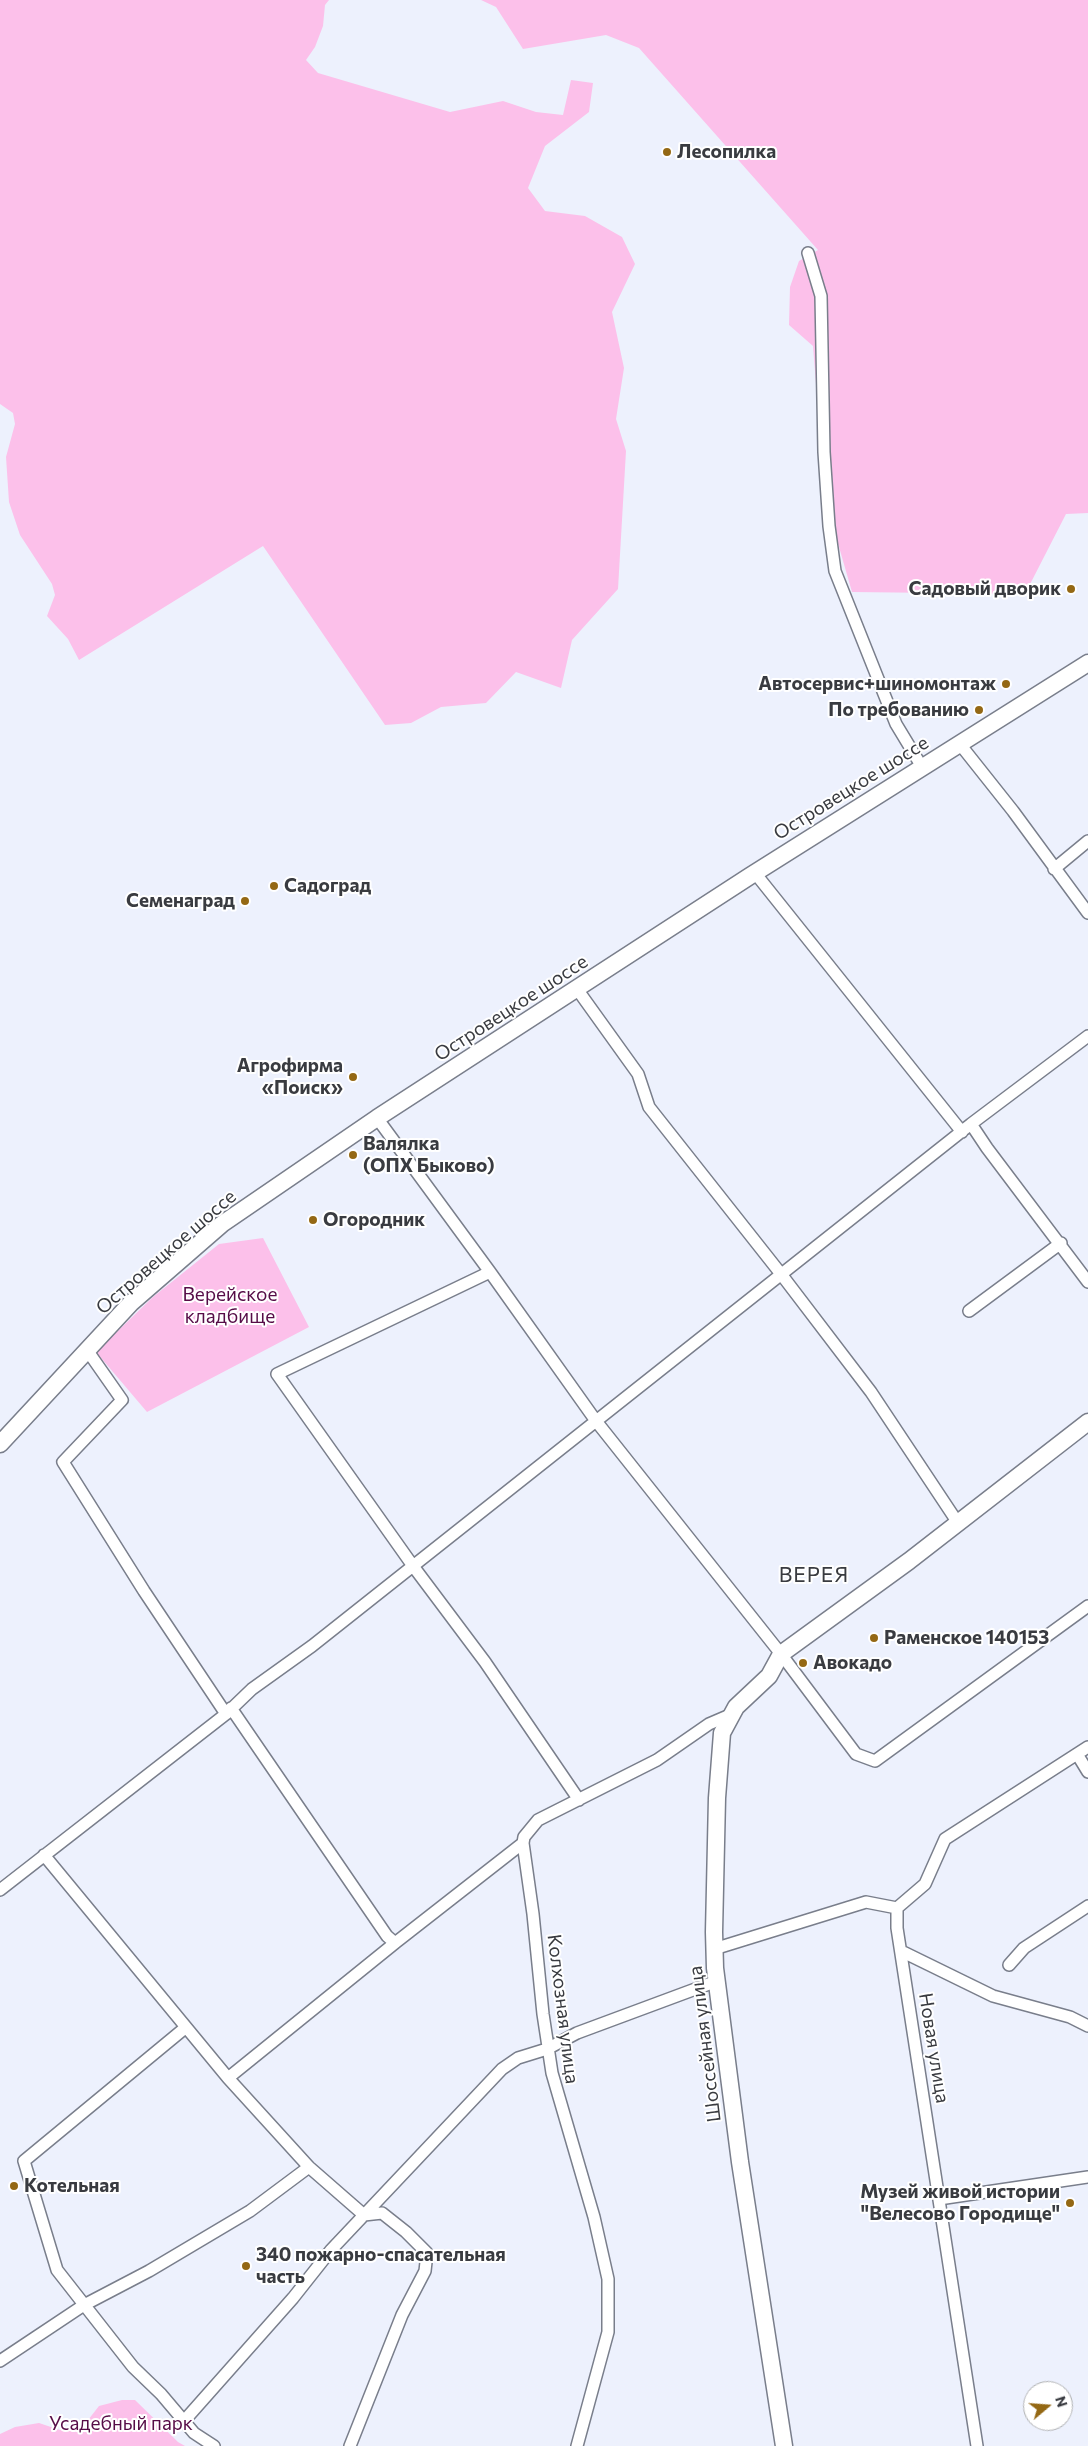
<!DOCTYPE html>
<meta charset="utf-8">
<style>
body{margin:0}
#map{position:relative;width:1088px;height:2446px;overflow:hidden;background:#edf1fd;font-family:Commissioner,sans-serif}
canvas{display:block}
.north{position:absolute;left:1023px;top:2381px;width:50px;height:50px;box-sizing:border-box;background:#fff;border:1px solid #b0b1b3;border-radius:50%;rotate:72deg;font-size:14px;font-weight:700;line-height:20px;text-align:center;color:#393b40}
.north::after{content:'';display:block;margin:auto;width:18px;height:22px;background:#946814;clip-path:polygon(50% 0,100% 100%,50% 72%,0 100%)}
</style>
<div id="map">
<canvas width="1088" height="2446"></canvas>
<div class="north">N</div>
</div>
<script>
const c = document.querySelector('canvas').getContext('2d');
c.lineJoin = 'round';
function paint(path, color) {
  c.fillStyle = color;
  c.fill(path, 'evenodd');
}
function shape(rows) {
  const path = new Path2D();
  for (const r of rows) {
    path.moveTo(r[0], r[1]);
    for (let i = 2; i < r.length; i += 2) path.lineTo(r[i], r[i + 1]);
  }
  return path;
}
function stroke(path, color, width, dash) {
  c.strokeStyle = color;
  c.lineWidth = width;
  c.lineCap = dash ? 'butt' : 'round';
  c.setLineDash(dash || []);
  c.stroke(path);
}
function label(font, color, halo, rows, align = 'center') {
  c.font = font + ' Commissioner,sans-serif';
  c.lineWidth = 4;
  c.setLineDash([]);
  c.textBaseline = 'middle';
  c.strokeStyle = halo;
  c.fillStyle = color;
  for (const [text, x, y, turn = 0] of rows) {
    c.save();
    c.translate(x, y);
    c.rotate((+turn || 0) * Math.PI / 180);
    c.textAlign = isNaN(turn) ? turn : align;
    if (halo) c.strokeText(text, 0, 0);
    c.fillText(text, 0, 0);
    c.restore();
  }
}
const green = shape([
 [0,0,329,0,325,5,323,26,315,47,306,60,318,73,450,112,503,101,536,112,563,115,571,80,593,83,589,112,545,146,528,188,545,211,585,216,622,237,635,264,612,312,624,368,616,419,626,451,618,589,572,640,561,688,516,672,486,703,441,707,411,723,385,725,263,546,79,660,68,639,47,616,55,595,52,584,20,535,9,502,6,457,15,424,13,413,0,404],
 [481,0,1088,0,1088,513,1066,514,1025,594,852,592,835,533,818,409,813,346,789,325,790,287,799,261,818,250,639,48,606,35,523,49,496,7],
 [263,1238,309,1327,147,1412,96,1352,153,1297,219,1244],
 [122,2400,135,2400,178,2442,185,2446,0,2446,0,2434,15,2427,39,2423,60,2430,81,2429,99,2406]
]);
const street = shape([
 [808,253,821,296,824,452,829,526,835,571,896,724,922,767],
 [959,743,1013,811,1088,913],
 [1054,869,1088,841],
 [755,873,962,1132],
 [577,989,638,1074,649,1107,781,1274,871,1392,958,1523],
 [377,1118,490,1272,596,1421,781,1654,856,1754,875,1761,1088,1606],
 [971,1124,987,1148,1088,1282],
 [490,1272,277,1374,413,1566,485,1662,579,1800],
 [969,1311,1061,1243],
 [87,1350,122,1400,63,1462,144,1591,226,1714],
 [231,1708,387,1936,395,1943,523,1843],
 [1077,1754,1088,1772],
 [44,1855,228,2078,309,2167,364,2215,382,2213,406,2232,427,2253,425,2271,402,2315,350,2446],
 [0,1890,226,1714,252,1689,312,1646,413,1566,971,1124,1088,1036],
 [714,1949,866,1902,897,1908],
 [901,1951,993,1996,1070,2017,1088,2026],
 [1009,1965,1024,1948,1088,1906],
 [185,2028,24,2161,57,2270,133,2367,161,2394,194,2433,214,2446],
 [228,2078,395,1943],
 [939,2199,1088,2177],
 [0,2361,84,2305,149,2271,250,2211,309,2167],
 [184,2421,293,2298,331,2250,502,2069,518,2058,547,2049,577,2033,717,1981],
 [577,2446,608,2332,608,2279,594,2217,552,2073,543,2014,533,1914,523,1843,524,1837,538,1820,657,1760,709,1724,730,1715],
 [977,2446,897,1928,897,1908,925,1884,945,1839,1088,1747]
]);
const secondary = shape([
 [0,1444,131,1303,222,1224,377,1118,750,876,1088,663],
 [784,2446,740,2162,715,1968,714,1932,717,1798,722,1733,736,1707,769,1676,781,1654,909,1561,1088,1422]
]);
const markers = [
 [667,152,5,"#946814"],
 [1071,589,5,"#946814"],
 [1006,684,5,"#946814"],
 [979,710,5,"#946814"],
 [274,886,5,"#946814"],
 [245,901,5,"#946814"],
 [353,1077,5,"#946814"],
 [353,1155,5,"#946814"],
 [313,1220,5,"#946814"],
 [874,1638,5,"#946814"],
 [803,1663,5,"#946814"],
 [14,2186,5,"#946814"],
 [1070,2203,5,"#946814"],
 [246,2266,5,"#946814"]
];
const poiNames = [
 ["Лесопилка",677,152],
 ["Садовый дворик",1061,589,"right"],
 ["Автосервис+шиномонтаж",996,684,"right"],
 ["По требованию",969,710,"right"],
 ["Садоград",284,886],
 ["Семенаград",235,901,"right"],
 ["Агрофирма",343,1066,"right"],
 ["«Поиск»",343,1088,"right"],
 ["Валялка",363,1144],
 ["(ОПХ Быково)",363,1166],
 ["Огородник",323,1220],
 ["Раменское 140153",884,1638],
 ["Авокадо",813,1663],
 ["Котельная",24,2186],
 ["Музей живой истории",1060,2192,"right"],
 ["\"Велесово Городище\"",1060,2214,"right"],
 ["340 пожарно-спасательная",256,2255],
 ["часть",256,2277]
];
const streetNames = [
 ["Островецкое шоссе",851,788,-32],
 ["Островецкое шоссе",511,1008,-33],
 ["Островецкое шоссе",166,1252,-41],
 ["Колхозная улица",563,2009,83],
 ["Шоссейная улица",705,2044,-97],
 ["Новая улица",934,2048,81]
];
const parkNames = [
 ["Верейское",230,1295],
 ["кладбище",230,1317],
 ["Усадебный парк",121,2424]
];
const quarterNames = [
 ["ВЕРЕЯ",814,1575]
];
paint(green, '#fcc0ea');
stroke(street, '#797e8b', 14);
stroke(secondary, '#797e8b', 19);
stroke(street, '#fff', 11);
stroke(secondary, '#fff', 16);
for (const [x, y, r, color] of markers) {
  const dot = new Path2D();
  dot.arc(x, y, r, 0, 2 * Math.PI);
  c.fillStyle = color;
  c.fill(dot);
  stroke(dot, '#fff', 2);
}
label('bold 19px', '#393b40', '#fff', poiNames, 'left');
label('19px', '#393b40', '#fff', streetNames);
label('19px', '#560c47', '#fff', parkNames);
c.letterSpacing = '1px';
label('21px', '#393b40', '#fff', quarterNames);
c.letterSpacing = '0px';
</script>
